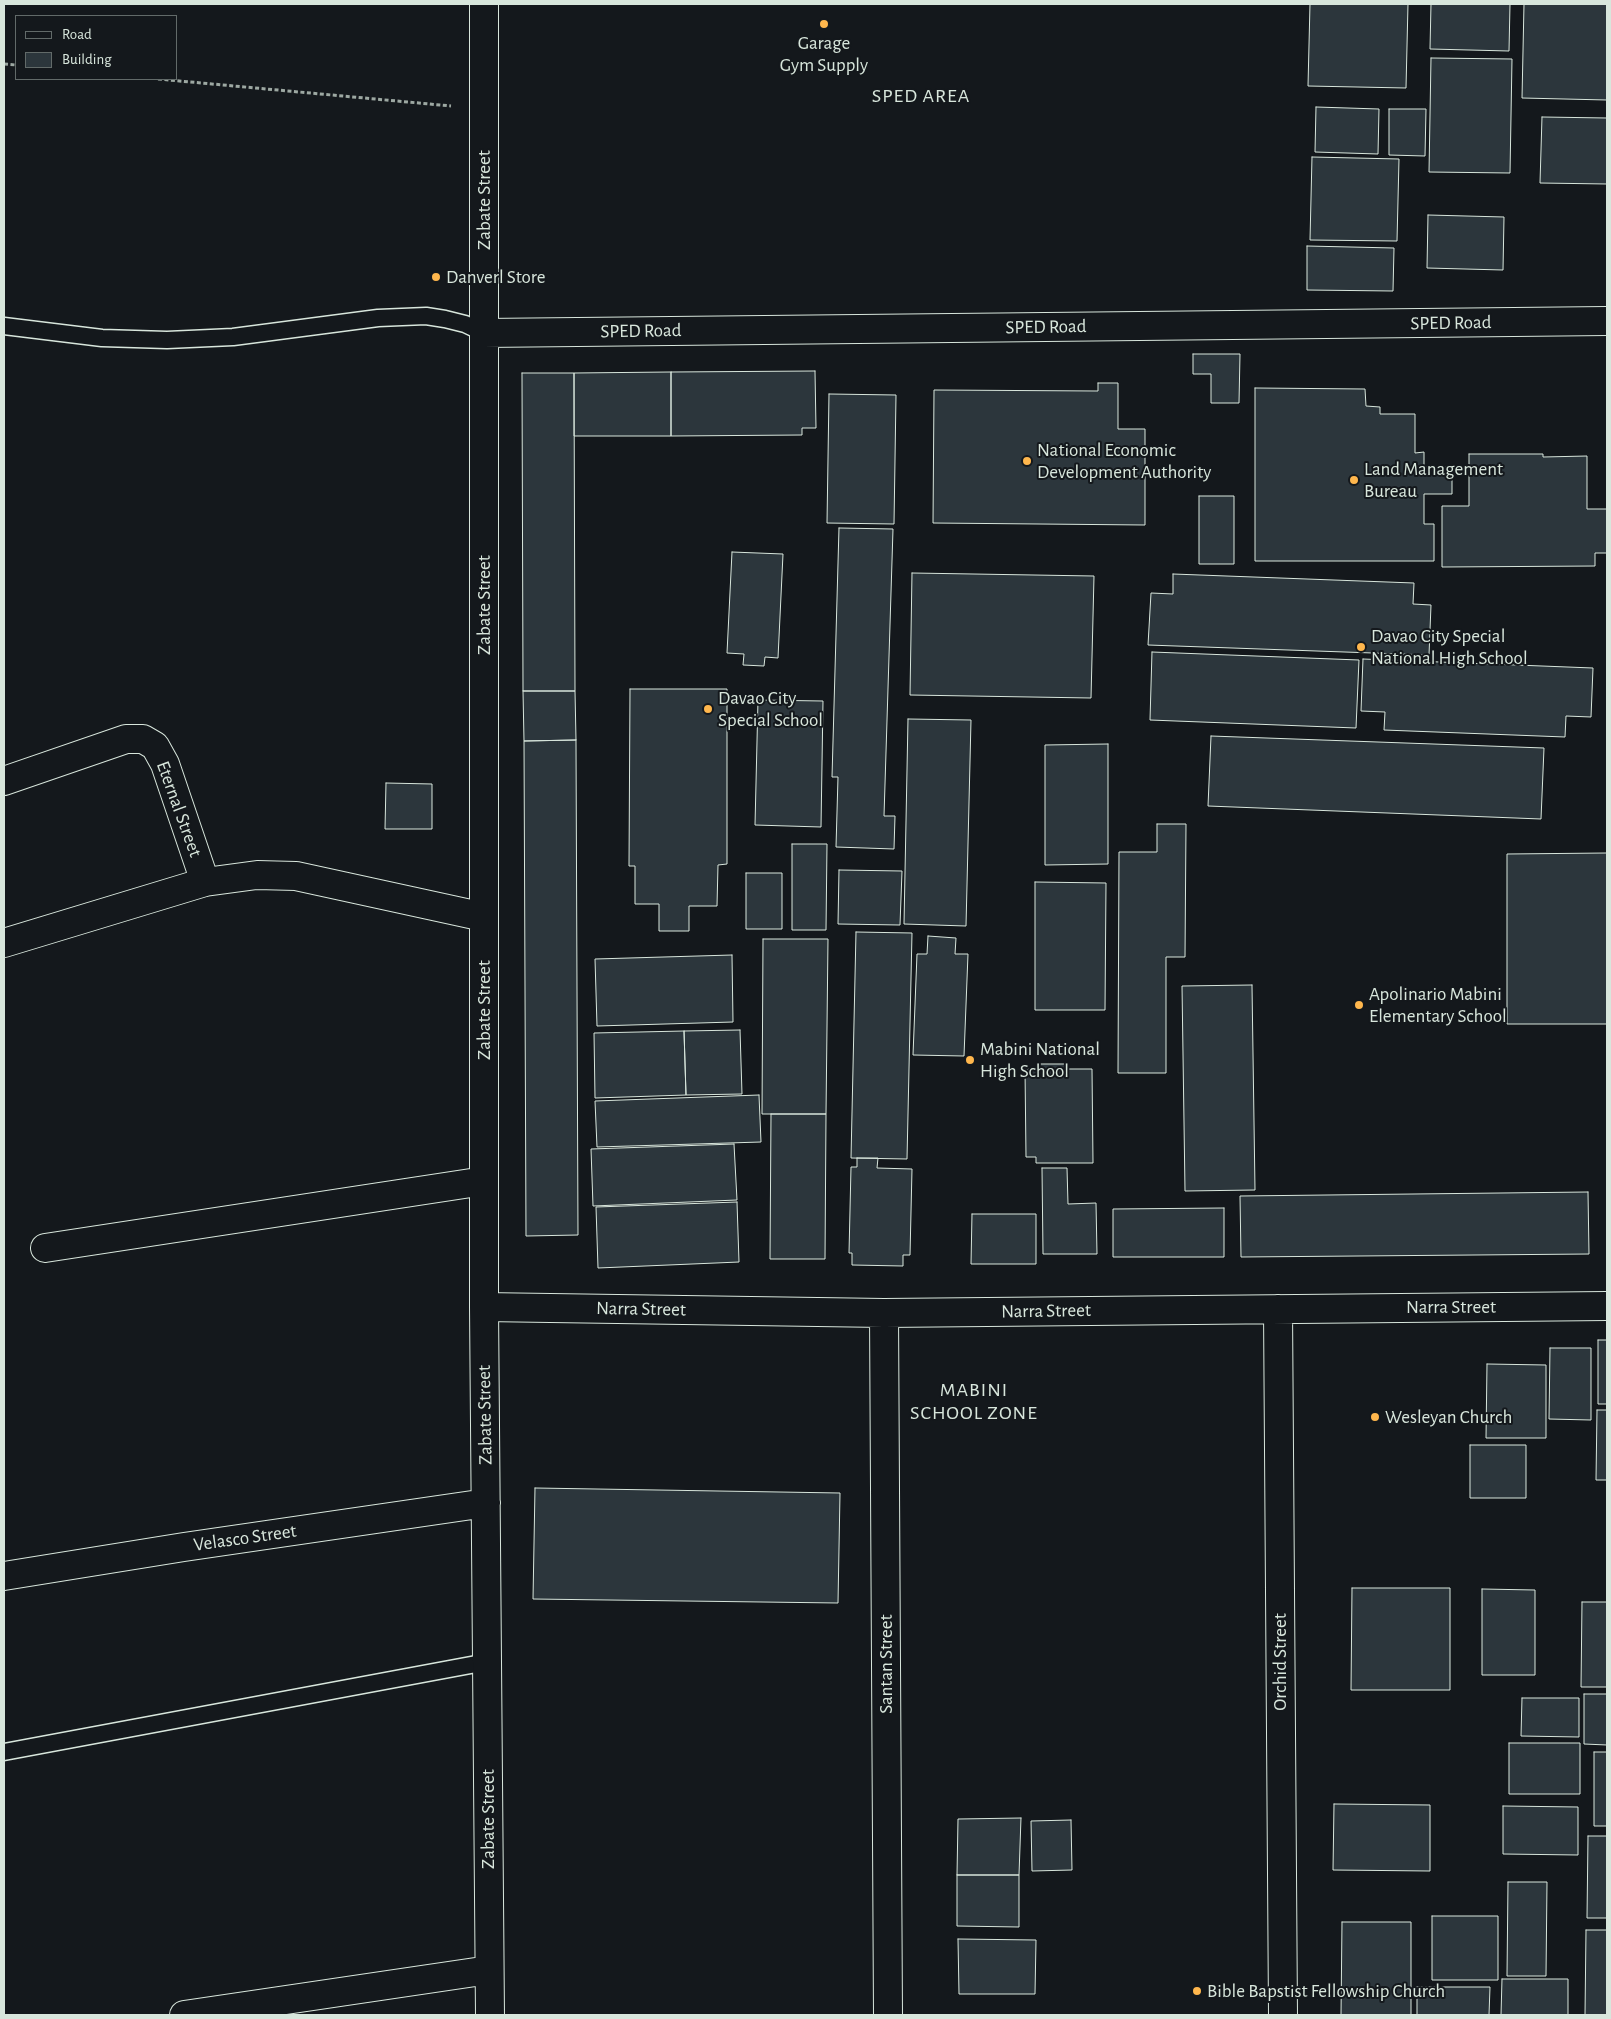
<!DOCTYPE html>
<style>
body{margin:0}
#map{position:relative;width:1611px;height:2019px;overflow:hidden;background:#14181c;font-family:"Alegreya Sans",sans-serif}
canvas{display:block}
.frame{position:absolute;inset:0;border:5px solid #d8e6dc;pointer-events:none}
.legend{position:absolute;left:15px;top:15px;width:162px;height:65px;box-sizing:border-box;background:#14181c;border:1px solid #626a69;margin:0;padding:6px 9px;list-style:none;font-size:15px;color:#d8e6dc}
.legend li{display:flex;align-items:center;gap:10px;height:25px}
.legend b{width:25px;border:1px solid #626a69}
</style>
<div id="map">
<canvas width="1611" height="2019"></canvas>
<div class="frame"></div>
<ul class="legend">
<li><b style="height:6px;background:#14181c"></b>Road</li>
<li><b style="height:14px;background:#2c363c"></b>Building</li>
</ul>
</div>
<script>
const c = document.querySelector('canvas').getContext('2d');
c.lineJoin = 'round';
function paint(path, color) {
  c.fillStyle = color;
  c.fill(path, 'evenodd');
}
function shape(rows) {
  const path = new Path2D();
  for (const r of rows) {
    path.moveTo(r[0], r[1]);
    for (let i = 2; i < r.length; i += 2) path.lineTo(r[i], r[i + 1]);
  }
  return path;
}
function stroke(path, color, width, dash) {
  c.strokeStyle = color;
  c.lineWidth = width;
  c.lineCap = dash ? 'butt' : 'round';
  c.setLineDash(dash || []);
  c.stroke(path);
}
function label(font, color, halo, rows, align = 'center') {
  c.font = font + ' "Alegreya Sans",sans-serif';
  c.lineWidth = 4;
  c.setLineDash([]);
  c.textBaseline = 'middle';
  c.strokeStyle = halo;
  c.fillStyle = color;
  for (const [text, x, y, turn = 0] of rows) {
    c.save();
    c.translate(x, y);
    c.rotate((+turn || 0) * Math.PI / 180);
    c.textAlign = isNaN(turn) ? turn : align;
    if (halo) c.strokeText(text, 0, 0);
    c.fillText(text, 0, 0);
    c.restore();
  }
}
const building = shape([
 [1310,4,1408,4,1406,88,1308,86,1310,4],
 [1431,4,1510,4,1509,51,1430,49,1431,4],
 [1524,4,1607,4,1607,100,1522,98,1524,4],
 [1431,58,1512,59,1510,173,1429,172,1431,58],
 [1316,107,1379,109,1378,154,1315,152,1316,107],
 [1389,109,1426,109,1425,156,1389,155,1389,109],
 [1542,117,1607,118,1607,184,1540,183,1542,117],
 [1312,157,1399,159,1397,241,1310,240,1312,157],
 [1428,215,1504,217,1503,270,1427,268,1428,215],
 [1307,246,1394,248,1393,291,1307,290,1307,246],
 [1193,354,1240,354,1239,403,1211,403,1211,374,1193,374,1193,354],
 [815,371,816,428,802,428,802,435,671,436,671,372,815,371],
 [671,372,671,436,574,436,574,373,671,372],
 [522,373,574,373,575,691,523,691,522,373],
 [1098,383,1118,383,1118,429,1145,429,1145,525,933,523,934,390,1098,391,1098,383],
 [1255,388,1365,389,1366,406,1380,407,1380,414,1415,414,1415,453,1424,452,1424,467,1452,467,1452,494,1424,494,1424,524,1434,524,1434,561,1255,561,1255,388],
 [829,394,896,395,894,524,827,523,829,394],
 [1469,454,1543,454,1543,457,1587,456,1587,509,1607,509,1607,553,1595,553,1595,566,1442,567,1442,506,1469,506,1469,454],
 [1199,496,1234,496,1234,564,1199,564,1199,496],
 [839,528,893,529,884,816,895,816,894,849,836,847,838,777,832,777,839,528],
 [732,552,783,554,778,658,765,657,764,666,743,665,744,654,727,653,732,552],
 [912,573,1094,576,1091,698,910,695,912,573],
 [1173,574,1414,583,1413,604,1431,605,1429,655,1148,645,1151,593,1173,594,1173,574],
 [1152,652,1359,660,1356,728,1150,720,1152,652],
 [1363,659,1593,668,1591,717,1566,716,1565,737,1384,730,1385,712,1361,711,1363,659],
 [630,689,727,689,727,864,718,865,717,906,689,906,689,931,659,931,659,904,635,904,635,866,629,866,630,689],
 [523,691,575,691,576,740,524,741,523,691],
 [758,700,823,701,821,827,755,825,758,700],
 [908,719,971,720,966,926,904,924,908,719],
 [1211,736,1544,748,1541,819,1208,806,1211,736],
 [576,740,578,1235,526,1236,524,741,576,740],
 [1108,744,1108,864,1045,865,1045,745,1108,744],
 [386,783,432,784,432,829,385,829,386,783],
 [1157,824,1186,824,1185,957,1166,957,1166,1073,1118,1073,1119,852,1157,852,1157,824],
 [792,844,827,844,826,930,792,930,792,844],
 [1607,853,1607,1024,1507,1024,1507,854,1607,853],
 [839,870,902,871,900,925,838,924,839,870],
 [746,873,782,873,782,929,746,929,746,873],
 [1035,882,1106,883,1105,1010,1035,1010,1035,882],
 [856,932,912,933,907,1159,851,1158,856,932],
 [928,936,956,938,955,954,968,954,964,1056,913,1055,917,954,927,954,928,936],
 [763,939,828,939,826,1114,762,1114,763,939],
 [732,955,733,1022,597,1026,595,959,732,955],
 [1252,985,1255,1190,1185,1191,1182,986,1252,985],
 [740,1030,742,1094,686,1095,684,1031,740,1030],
 [684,1031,686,1095,595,1098,594,1033,684,1031],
 [1037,1064,1067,1064,1066,1069,1092,1069,1093,1163,1036,1163,1036,1157,1026,1157,1025,1069,1037,1069,1037,1064],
 [759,1095,761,1142,597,1147,595,1101,759,1095],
 [771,1114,826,1114,825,1259,770,1259,771,1114],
 [734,1144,737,1200,593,1206,591,1149,734,1144],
 [857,1158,878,1158,877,1168,912,1169,910,1255,903,1255,903,1266,852,1265,852,1253,849,1253,851,1167,857,1167,857,1158],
 [1042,1168,1067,1168,1068,1204,1096,1203,1097,1254,1043,1254,1042,1168],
 [1588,1192,1589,1254,1241,1257,1240,1196,1588,1192],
 [737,1202,739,1262,598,1268,596,1207,737,1202],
 [1224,1208,1224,1257,1113,1257,1113,1209,1224,1208],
 [972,1214,1036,1214,1036,1264,971,1264,972,1214],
 [1598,1340,1607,1340,1607,1404,1598,1404,1598,1340],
 [1550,1348,1591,1348,1591,1420,1549,1419,1550,1348],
 [1487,1364,1546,1365,1546,1438,1486,1438,1487,1364],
 [1597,1410,1607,1410,1607,1480,1596,1480,1597,1410],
 [1470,1445,1526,1445,1526,1498,1470,1498,1470,1445],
 [535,1488,840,1493,838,1603,533,1599,535,1488],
 [1352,1588,1450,1588,1450,1690,1351,1690,1352,1588],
 [1482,1589,1535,1590,1535,1675,1482,1675,1482,1589],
 [1582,1602,1607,1602,1607,1687,1581,1687,1582,1602],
 [1584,1694,1607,1694,1607,1745,1584,1744,1584,1694],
 [1522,1698,1579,1698,1579,1737,1521,1736,1522,1698],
 [1509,1743,1580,1743,1580,1794,1509,1794,1509,1743],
 [1594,1752,1607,1752,1607,1826,1594,1826,1594,1752],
 [1334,1804,1430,1805,1430,1871,1333,1870,1334,1804],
 [1503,1806,1578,1807,1578,1855,1503,1854,1503,1806],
 [1021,1818,1019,1875,957,1875,958,1819,1021,1818],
 [1071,1820,1072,1870,1032,1871,1031,1821,1071,1820],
 [1588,1836,1607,1836,1607,1918,1587,1918,1588,1836],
 [957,1875,1019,1875,1019,1927,957,1926,957,1875],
 [1508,1882,1547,1882,1546,1976,1507,1976,1508,1882],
 [1432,1916,1498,1916,1498,1980,1432,1980,1432,1916],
 [1342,1922,1411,1922,1411,2015,1341,2015,1342,1922],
 [1586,1930,1607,1930,1607,2015,1585,2015,1586,1930],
 [958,1939,1036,1940,1035,1994,959,1994,958,1939],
 [1502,1979,1568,1979,1568,2015,1501,2015,1502,1979],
 [1417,1987,1490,1987,1489,2015,1417,2015,1417,1987]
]);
const path = shape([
 [4,64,16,65],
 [158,79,451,106]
]);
const service = shape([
 [4,326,102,338,167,340,233,337,378,318,426,316,445,319,465,324,484,333],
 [4,1752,487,1662]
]);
const minor = shape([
 [484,4,484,1307,490,2015],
 [484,333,1607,321],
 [4,781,126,739,143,739,155,746,165,764,205,882],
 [4,943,205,882,257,875,296,876,484,917],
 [45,1248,484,1181],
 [484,1307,884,1313,1607,1306],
 [1278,1309,1283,2015],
 [884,1313,888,2015],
 [4,1576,184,1547,486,1503],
 [184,2015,489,1970]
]);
const markers = [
 [824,24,5,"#ffb74d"],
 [436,277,5,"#ffb74d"],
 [1027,461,5,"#ffb74d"],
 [1354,480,5,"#ffb74d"],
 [1361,647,5,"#ffb74d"],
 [708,709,5,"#ffb74d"],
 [1359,1005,5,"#ffb74d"],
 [970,1060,5,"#ffb74d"],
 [1375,1417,5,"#ffb74d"],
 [1197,1991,5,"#ffb74d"]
];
const poiNames = [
 ["Garage",824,43,"center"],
 ["Gym Supply",824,65,"center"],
 ["Danverl Store",446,277],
 ["National Economic",1037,450],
 ["Development Authority",1037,472],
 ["Land Management",1364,469],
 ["Bureau",1364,491],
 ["Davao City Special",1371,636],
 ["National High School",1371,658],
 ["Davao City",718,698],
 ["Special School",718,720],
 ["Apolinario Mabini",1369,994],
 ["Elementary School",1369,1016],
 ["Mabini National",980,1049],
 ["High School",980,1071],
 ["Wesleyan Church",1385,1417],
 ["Bible Bapstist Fellowship Church",1207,1991]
];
const streetNames = [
 ["Zabate Street",484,200,-90],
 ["SPED Road",1451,323,-1],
 ["SPED Road",1046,327,-1],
 ["SPED Road",641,331,-1],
 ["Zabate Street",484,605,-90],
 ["Eternal Street",179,809,70],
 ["Zabate Street",484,1010,-90],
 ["Narra Street",1451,1307],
 ["Narra Street",641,1309,1],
 ["Narra Street",1046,1311,-1],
 ["Zabate Street",485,1415,-91],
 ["Velasco Street",245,1538,-8],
 ["Orchid Street",1280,1662,-90],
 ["Santan Street",886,1664,-90],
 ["Zabate Street",488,1819,-90]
];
const neighbourhoodNames = [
 ["SPED AREA",921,96],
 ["MABINI",974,1390],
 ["SCHOOL ZONE",974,1413]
];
paint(building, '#2c363c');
stroke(building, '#d8e6dc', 1);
stroke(service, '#d8e6dc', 19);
stroke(minor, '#d8e6dc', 30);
stroke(path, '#9da8a2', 3, [4, 2.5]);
stroke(service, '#14181c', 16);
stroke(minor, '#14181c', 28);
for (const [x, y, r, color] of markers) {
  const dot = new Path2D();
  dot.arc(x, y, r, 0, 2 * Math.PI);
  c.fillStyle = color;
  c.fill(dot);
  stroke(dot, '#14181c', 2);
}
label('19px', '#d8e6dc', '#14181c', poiNames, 'left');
label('19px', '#d8e6dc', '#14181c', streetNames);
c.letterSpacing = '1px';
label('20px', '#d8e6dc', '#14181c', neighbourhoodNames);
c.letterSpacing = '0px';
</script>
